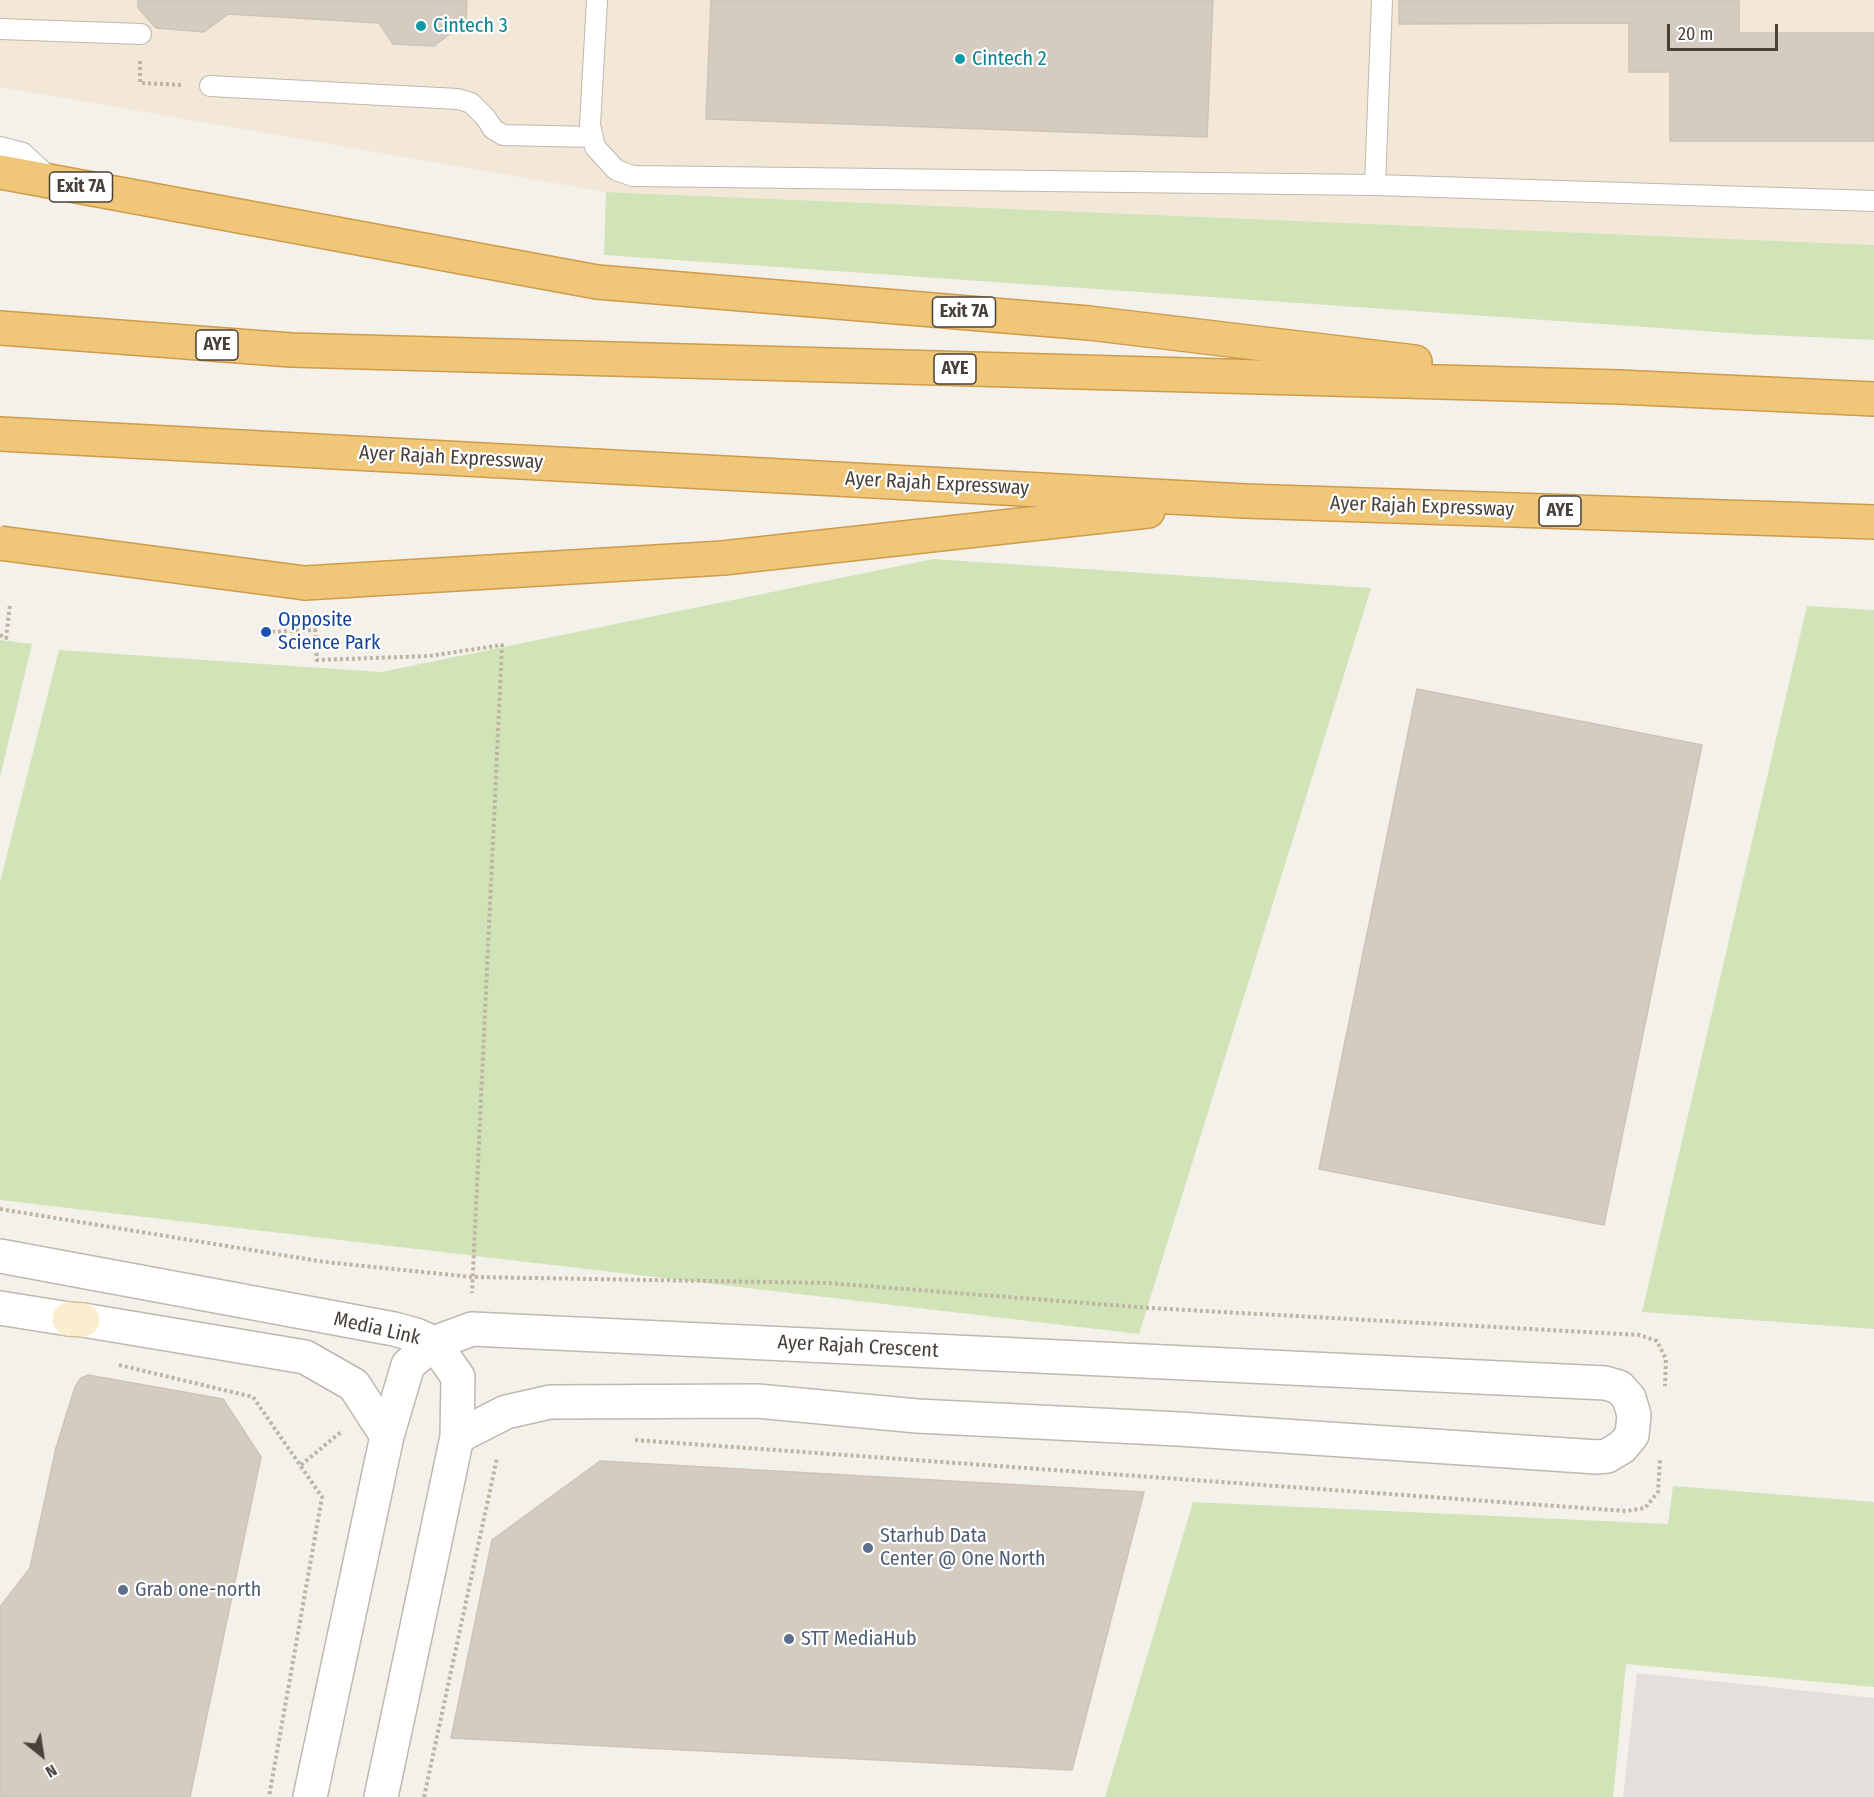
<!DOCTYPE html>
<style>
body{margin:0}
#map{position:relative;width:1874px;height:1797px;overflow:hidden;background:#f4f1eb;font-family:"Fira Sans Condensed",sans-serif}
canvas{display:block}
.north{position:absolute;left:12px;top:1725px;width:60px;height:60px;-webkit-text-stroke:4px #fff;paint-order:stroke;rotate:150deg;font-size:16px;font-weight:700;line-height:24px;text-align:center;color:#474139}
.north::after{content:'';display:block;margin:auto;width:21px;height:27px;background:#474139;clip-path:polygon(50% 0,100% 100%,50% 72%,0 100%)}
.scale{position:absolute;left:1667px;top:24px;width:111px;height:27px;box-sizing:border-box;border:3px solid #474139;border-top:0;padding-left:8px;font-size:18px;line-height:21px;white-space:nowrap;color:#474139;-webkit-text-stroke:4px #fff;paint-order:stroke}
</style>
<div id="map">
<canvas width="1874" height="1797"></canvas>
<div class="north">N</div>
<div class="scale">20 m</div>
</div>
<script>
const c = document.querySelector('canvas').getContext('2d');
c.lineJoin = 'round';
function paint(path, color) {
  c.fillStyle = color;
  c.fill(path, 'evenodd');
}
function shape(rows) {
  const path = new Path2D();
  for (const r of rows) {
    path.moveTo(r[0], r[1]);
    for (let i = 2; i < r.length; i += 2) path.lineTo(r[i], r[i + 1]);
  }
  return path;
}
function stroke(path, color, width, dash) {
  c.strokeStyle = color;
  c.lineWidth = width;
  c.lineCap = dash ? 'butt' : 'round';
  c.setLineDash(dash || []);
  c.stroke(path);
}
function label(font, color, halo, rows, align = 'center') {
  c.font = font + ' "Fira Sans Condensed",sans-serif';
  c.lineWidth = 4.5;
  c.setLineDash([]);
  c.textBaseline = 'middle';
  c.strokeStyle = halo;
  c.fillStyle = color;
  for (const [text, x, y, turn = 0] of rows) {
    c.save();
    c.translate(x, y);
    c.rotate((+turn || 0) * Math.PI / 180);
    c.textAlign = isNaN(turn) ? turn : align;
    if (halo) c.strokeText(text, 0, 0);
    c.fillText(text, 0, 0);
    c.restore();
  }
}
const commercial = shape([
 [0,0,1874,0,1874,245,606,192,0,87]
]);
const industrial = shape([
 [1637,1673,1874,1698,1874,1797,1623,1797]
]);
const green = shape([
 [606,192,1874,245,1874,340,1746,334,604,255],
 [933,559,1371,588,1139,1334,0,1200,0,882,59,650,381,672],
 [1807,606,1874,610,1874,1329,1642,1312],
 [0,640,32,644,0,777],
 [1673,1486,1874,1502,1874,1687,1626,1664,1613,1797,1105,1797,1193,1502,1668,1524]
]);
const building = shape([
 [138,0,467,0,466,21,434,46,393,44,379,23,228,14,204,32,156,28,138,8,138,0],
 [711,0,1213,0,1207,137,706,119,711,0],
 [1399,0,1739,0,1739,33,1874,33,1874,141,1670,141,1670,72,1629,72,1629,23,1399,24,1399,0],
 [1417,689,1702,745,1604,1225,1319,1169,1417,689],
 [88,1375,223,1399,261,1457,190,1797,0,1797,0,1607,30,1568,56,1448,75,1387,81,1378,88,1375],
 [600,1461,1144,1492,1072,1770,451,1738,492,1540,600,1461]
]);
const path = shape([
 [140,61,140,83,183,85],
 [266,632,315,630,317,660,429,656,502,645,472,1293],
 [0,635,6,638,10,605],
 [0,1209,325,1262,472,1277,828,1283,1150,1308,1640,1335,1657,1341,1666,1359,1665,1386],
 [119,1365,253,1397,322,1497,269,1797],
 [635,1440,1626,1511,1645,1508,1658,1492,1660,1459],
 [301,1465,342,1431],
 [424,1797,497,1458]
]);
const lane = shape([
 [597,0,590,125,595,147,616,170,633,176,1375,185,1874,201],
 [0,29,141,34],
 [210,86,458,99,471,103,486,118,493,129,503,135,593,137],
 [0,147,23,153,50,178],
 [1375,185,1382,0]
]);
const street = shape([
 [0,1256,394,1329,416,1335,434,1343,458,1377,457,1437,381,1797],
 [0,1308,69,1319],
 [83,1320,305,1357,354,1385,387,1436],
 [310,1797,387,1436,408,1365,434,1343,472,1329,1605,1383,1619,1387,1629,1398,1634,1415,1632,1435,1622,1447,1607,1456,1597,1457,1179,1429,917,1416,757,1401,550,1402,506,1412,457,1437]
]);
const secondary = shape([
 [69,1319,83,1320]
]);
const highway = shape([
 [0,172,597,282,1089,323,1415,362],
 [0,328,291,350,1619,387,1874,399],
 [0,434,1245,501,1874,522],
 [305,583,723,558,1148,511]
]);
const highwayBridge = shape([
 [0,543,305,583]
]);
const markers = [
 [421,26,6,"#0f9aa8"],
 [960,59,6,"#0f9aa8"],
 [266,632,6,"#1a4fb4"],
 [868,1548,6,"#5c6f8a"],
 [123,1590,6,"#5c6f8a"],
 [789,1639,6,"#5c6f8a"]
];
const shields = [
 [81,187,63],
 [964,312,63],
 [217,345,42],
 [955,369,42],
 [1560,511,42]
];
const shieldNames = [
 ["Exit 7A",81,187],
 ["Exit 7A",964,312],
 ["AYE",217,345],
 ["AYE",955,369],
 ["AYE",1560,511]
];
const cultureNames = [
 ["Cintech 3",433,26],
 ["Cintech 2",972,59]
];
const streetNames = [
 ["Ayer Rajah Expressway",451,458,3],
 ["Ayer Rajah Expressway",937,484,3],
 ["Ayer Rajah Expressway",1422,507,2],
 ["Media Link",377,1329,13],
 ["Ayer Rajah Crescent",858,1347,3]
];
const transitNames = [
 ["Opposite",278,620],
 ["Science Park",278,643]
];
const serviceNames = [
 ["Starhub Data",880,1536],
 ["Center @ One North",880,1559],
 ["Grab one-north",135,1590],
 ["STT MediaHub",801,1639]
];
paint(commercial, '#f3e7d8');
paint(industrial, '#e3e0dc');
paint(green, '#d1e4b8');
paint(building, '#d4ccc1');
stroke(building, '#cec4b5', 1.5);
stroke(lane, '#beb8ae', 22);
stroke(street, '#beb8ae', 36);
stroke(secondary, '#cfc19f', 36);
stroke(highway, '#ce9b4a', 36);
stroke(path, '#bfb3a1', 4, [3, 3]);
stroke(lane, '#fff', 20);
stroke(street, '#fff', 33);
stroke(secondary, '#faeecf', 33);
stroke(highway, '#f0c679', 33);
stroke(highwayBridge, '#ce9b4a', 36, []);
stroke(highwayBridge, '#f0c679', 33);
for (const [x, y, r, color] of markers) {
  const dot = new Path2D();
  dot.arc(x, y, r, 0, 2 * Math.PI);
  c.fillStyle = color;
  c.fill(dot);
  stroke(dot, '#fff', 2);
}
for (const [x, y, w] of shields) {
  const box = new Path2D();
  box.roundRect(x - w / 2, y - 15, w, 30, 4.5);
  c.fillStyle = '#fff';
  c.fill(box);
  stroke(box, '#474139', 1.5);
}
label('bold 18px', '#474139', null, shieldNames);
label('20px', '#0d838f', '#fff', cultureNames, 'left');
label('20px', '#474139', '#fff', streetNames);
label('20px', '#164399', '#fff', transitNames, 'left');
label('20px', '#4e5e75', '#fff', serviceNames, 'left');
</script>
